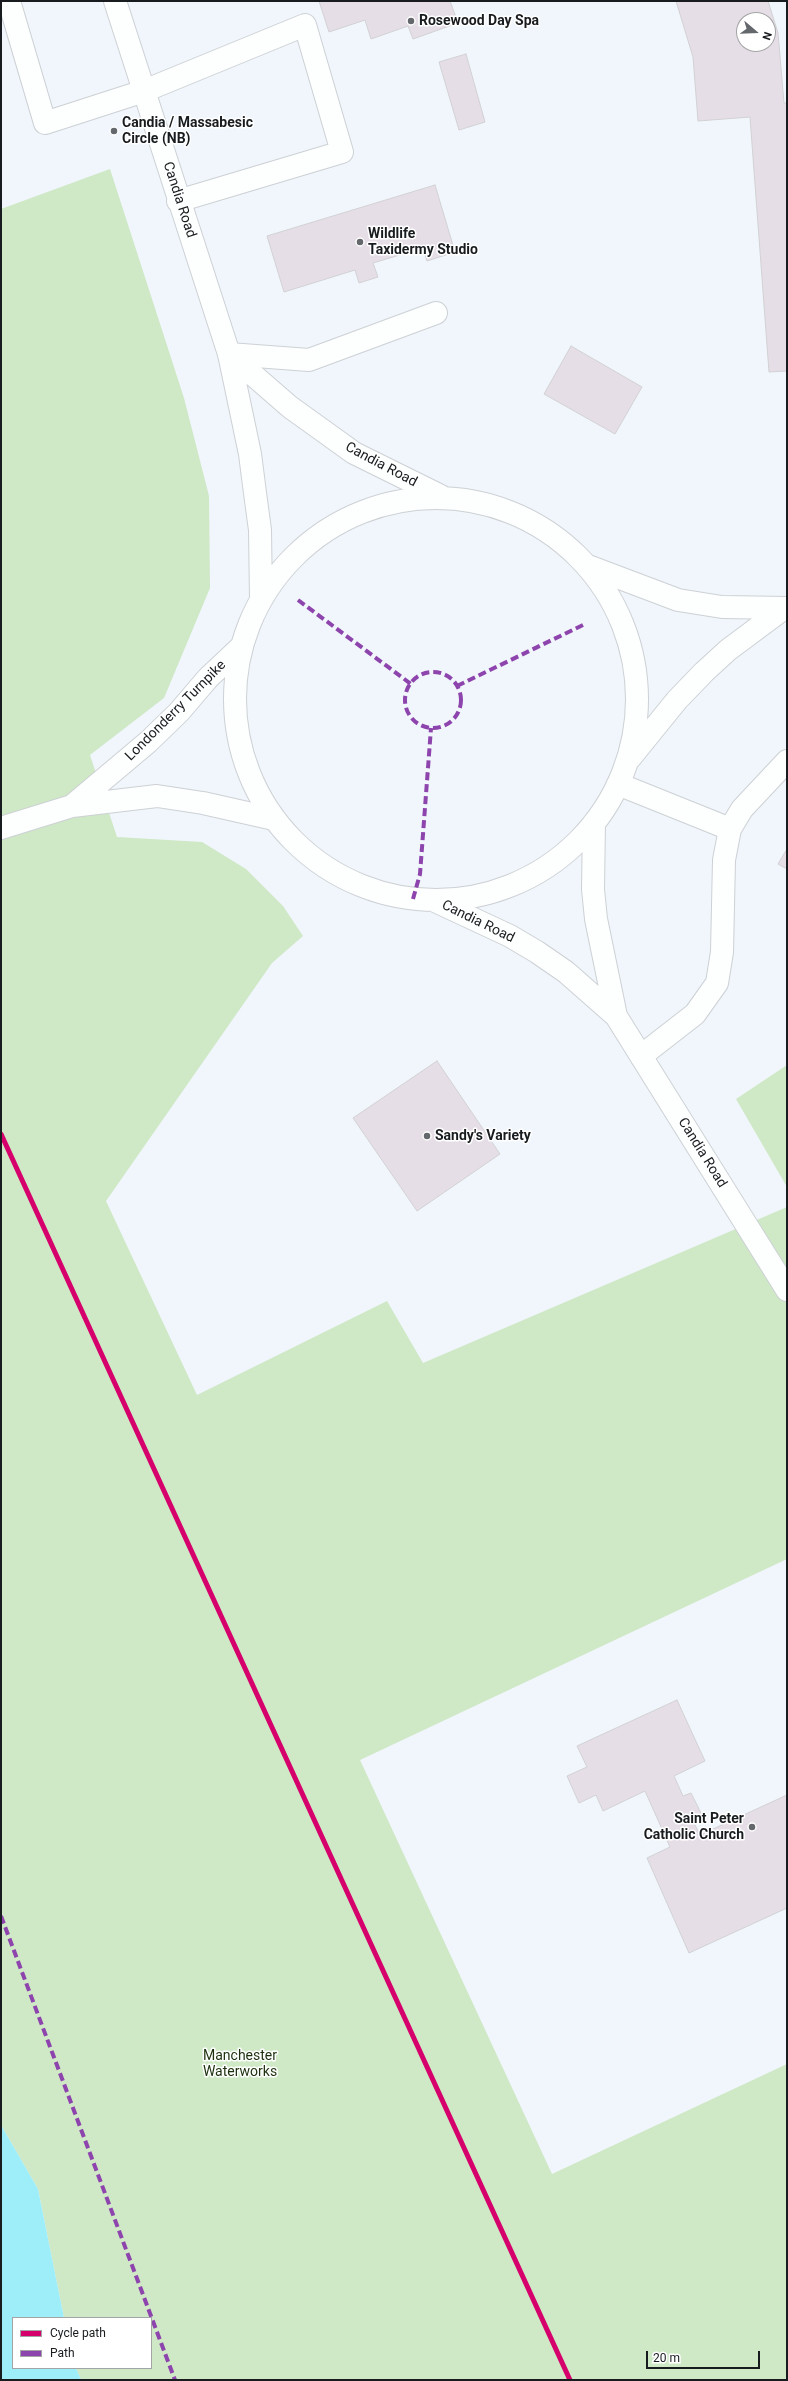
<!DOCTYPE html>
<style>
body{margin:0}
#map{position:relative;width:788px;height:2381px;overflow:hidden;background:#f0f6fb;font-family:Roboto,sans-serif}
canvas{display:block}
.frame{position:absolute;inset:0;border:2px solid #181c1f;pointer-events:none}
.legend{position:absolute;left:12px;top:2317px;width:140px;height:52px;box-sizing:border-box;background:#fff;border:1px solid #a3a4a5;margin:0;padding:5px 7px;list-style:none;font-size:12px;color:#181c1f}
.legend li{display:flex;align-items:center;gap:8px;height:20px}
.legend b{width:20px;border:1px solid #a3a4a5}
.north{position:absolute;left:736px;top:12px;width:40px;height:40px;box-sizing:border-box;background:#fff;border:1px solid #a3a4a5;border-radius:50%;rotate:109deg;font-size:11px;font-weight:700;line-height:16px;text-align:center;color:#181c1f}
.north::after{content:'';display:block;margin:auto;width:14px;height:18px;background:#64686c;clip-path:polygon(50% 0,100% 100%,50% 72%,0 100%)}
.scale{position:absolute;left:646px;top:2351px;width:114px;height:18px;box-sizing:border-box;border:2px solid #181c1f;border-top:0;padding-left:5px;font-size:12px;line-height:14px;white-space:nowrap;color:#181c1f;-webkit-text-stroke:3px #fff;paint-order:stroke}
</style>
<div id="map">
<canvas width="788" height="2381"></canvas>
<div class="frame"></div>
<ul class="legend">
<li><b style="height:5px;background:#d6006c"></b>Cycle path</li>
<li><b style="height:5px;background:#8e44ad"></b>Path</li>
</ul>
<div class="north">N</div>
<div class="scale">20 m</div>
</div>
<script>
const c = document.querySelector('canvas').getContext('2d');
c.lineJoin = 'round';
function paint(path, color) {
  c.fillStyle = color;
  c.fill(path, 'evenodd');
}
function shape(rows) {
  const path = new Path2D();
  for (const r of rows) {
    if (r.length === 3) {
      path.moveTo(r[0] + r[2], r[1]);
      path.arc(r[0], r[1], r[2], 0, 2 * Math.PI);
      continue;
    }
    path.moveTo(r[0], r[1]);
    for (let i = 2; i < r.length; i += 2) path.lineTo(r[i], r[i + 1]);
  }
  return path;
}
function stroke(path, color, width, dash) {
  c.strokeStyle = color;
  c.lineWidth = width;
  c.lineCap = dash ? 'butt' : 'round';
  c.setLineDash(dash || []);
  c.stroke(path);
}
function label(font, color, halo, rows, align = 'center') {
  c.font = font + ' Roboto,sans-serif';
  c.lineWidth = 3;
  c.setLineDash([]);
  c.textBaseline = 'middle';
  c.strokeStyle = halo;
  c.fillStyle = color;
  for (const [text, x, y, turn = 0] of rows) {
    c.save();
    c.translate(x, y);
    c.rotate((+turn || 0) * Math.PI / 180);
    c.textAlign = isNaN(turn) ? turn : align;
    if (halo) c.strokeText(text, 0, 0);
    c.fillText(text, 0, 0);
    c.restore();
  }
}
const green = shape([
 [110,169,184,398,209,496,210,588,164,698,90,755,117,837,202,842,246,869,283,906,303,936,272,963,106,1201,197,1395,387,1301,423,1363,787,1207,787,1559,360,1760,552,2174,787,2064,787,2380,81,2380,76,2368,151,2368,151,2318,64,2318,38,2189,1,2125,1,209],
 [787,1065,787,1187,736,1099]
]);
const water = shape([
 [1,2125,38,2189,64,2318,13,2318,13,2368,76,2368,81,2380,1,2380]
]);
const building = shape([
 [319,1,450,1,458,23,413,39,408,26,371,39,365,20,329,32,319,1],
 [676,1,768,1,778,33,784,103,787,103,787,371,769,372,750,117,698,121,693,57,676,1],
 [744,20,768,20,768,44,744,44,744,20],
 [466,54,485,122,459,130,439,62,466,54],
 [435,185,455,252,427,261,423,248,373,263,378,277,359,283,355,270,284,292,267,236,435,185],
 [571,346,642,387,615,434,544,394,571,346],
 [787,849,787,869,778,864,787,849],
 [437,1061,500,1154,417,1211,353,1118,437,1061],
 [677,1700,705,1761,674,1776,683,1796,691,1793,702,1815,692,1819,700,1835,787,1795,787,1908,689,1953,647,1858,670,1847,645,1791,603,1811,596,1795,579,1803,567,1776,587,1767,577,1746,677,1700]
]);
const minor = shape([
 [9,1,45,123,144,91,305,25,342,152,178,201],
 [229,354,309,360,436,313],
 [618,784,730,829],
 [641,1056,695,1014,717,983,722,952,724,860,730,829,742,809,787,761]
]);
const major = shape([
 [115,1,229,354,250,454,255,493,260,530,261,599],
 [229,354,290,407,354,453,441,496],
 [436,699,201],
 [588,566,678,600,722,607,787,608],
 [630,758,677,700,704,672,728,650,783,609],
 [72,806,148,742,179,712,208,678,242,646],
 [594,823,593,889,596,919,616,1016],
 [1,828,72,806,157,796,203,803,274,819],
 [435,901,510,936,537,952,566,972,616,1016,787,1290]
]);
const quiet = shape([
 [298,600,411,684],
 [433,700,28],
 [457,686,585,624],
 [413,899,420,874,431,728],
 [1,1916,175,2380]
]);
const cycleway = shape([
 [1,1134,570,2380]
]);
const markers = [
 [411,21,4,"#64686c"],
 [114,131,4,"#64686c"],
 [360,242,4,"#64686c"],
 [427,1136,4,"#64686c"],
 [752,1827,4,"#64686c"]
];
const poiNames = [
 ["Rosewood Day Spa",419,21],
 ["Candia / Massabesic",122,123],
 ["Circle (NB)",122,139],
 ["Wildlife",368,234],
 ["Taxidermy Studio",368,250],
 ["Sandy's Variety",435,1136],
 ["Saint Peter",744,1819,"right"],
 ["Catholic Church",744,1835,"right"]
];
const streetNames = [
 ["Candia Road",179,200,72],
 ["Candia Road",381,465,28],
 ["Londonderry Turnpike",176,711,-45],
 ["Candia Road",478,922,26],
 ["Candia Road",702,1153,58]
];
const parkNames = [
 ["Manchester",240,2056],
 ["Waterworks",240,2072]
];
paint(green, '#cfe8c6');
paint(water, '#9eeef9');
paint(building, '#e6dee6');
stroke(building, '#d1d1d4', 1);
stroke(minor, '#cdd1d5', 24);
stroke(major, '#cdd1d5', 24);
stroke(minor, '#fdfefe', 22);
stroke(major, '#fdfefe', 22);
stroke(quiet, '#8e44ad', 4, [8, 4]);
stroke(cycleway, '#d6006c', 5);
for (const [x, y, r, color] of markers) {
  const dot = new Path2D();
  dot.arc(x, y, r, 0, 2 * Math.PI);
  c.fillStyle = color;
  c.fill(dot);
  stroke(dot, '#fff', 1.5);
}
label('bold 14px', '#181c1f', '#fff', poiNames, 'left');
label('14px', '#181c1f', '#fff', streetNames);
label('14px', '#1c300d', '#fff', parkNames);
</script>
